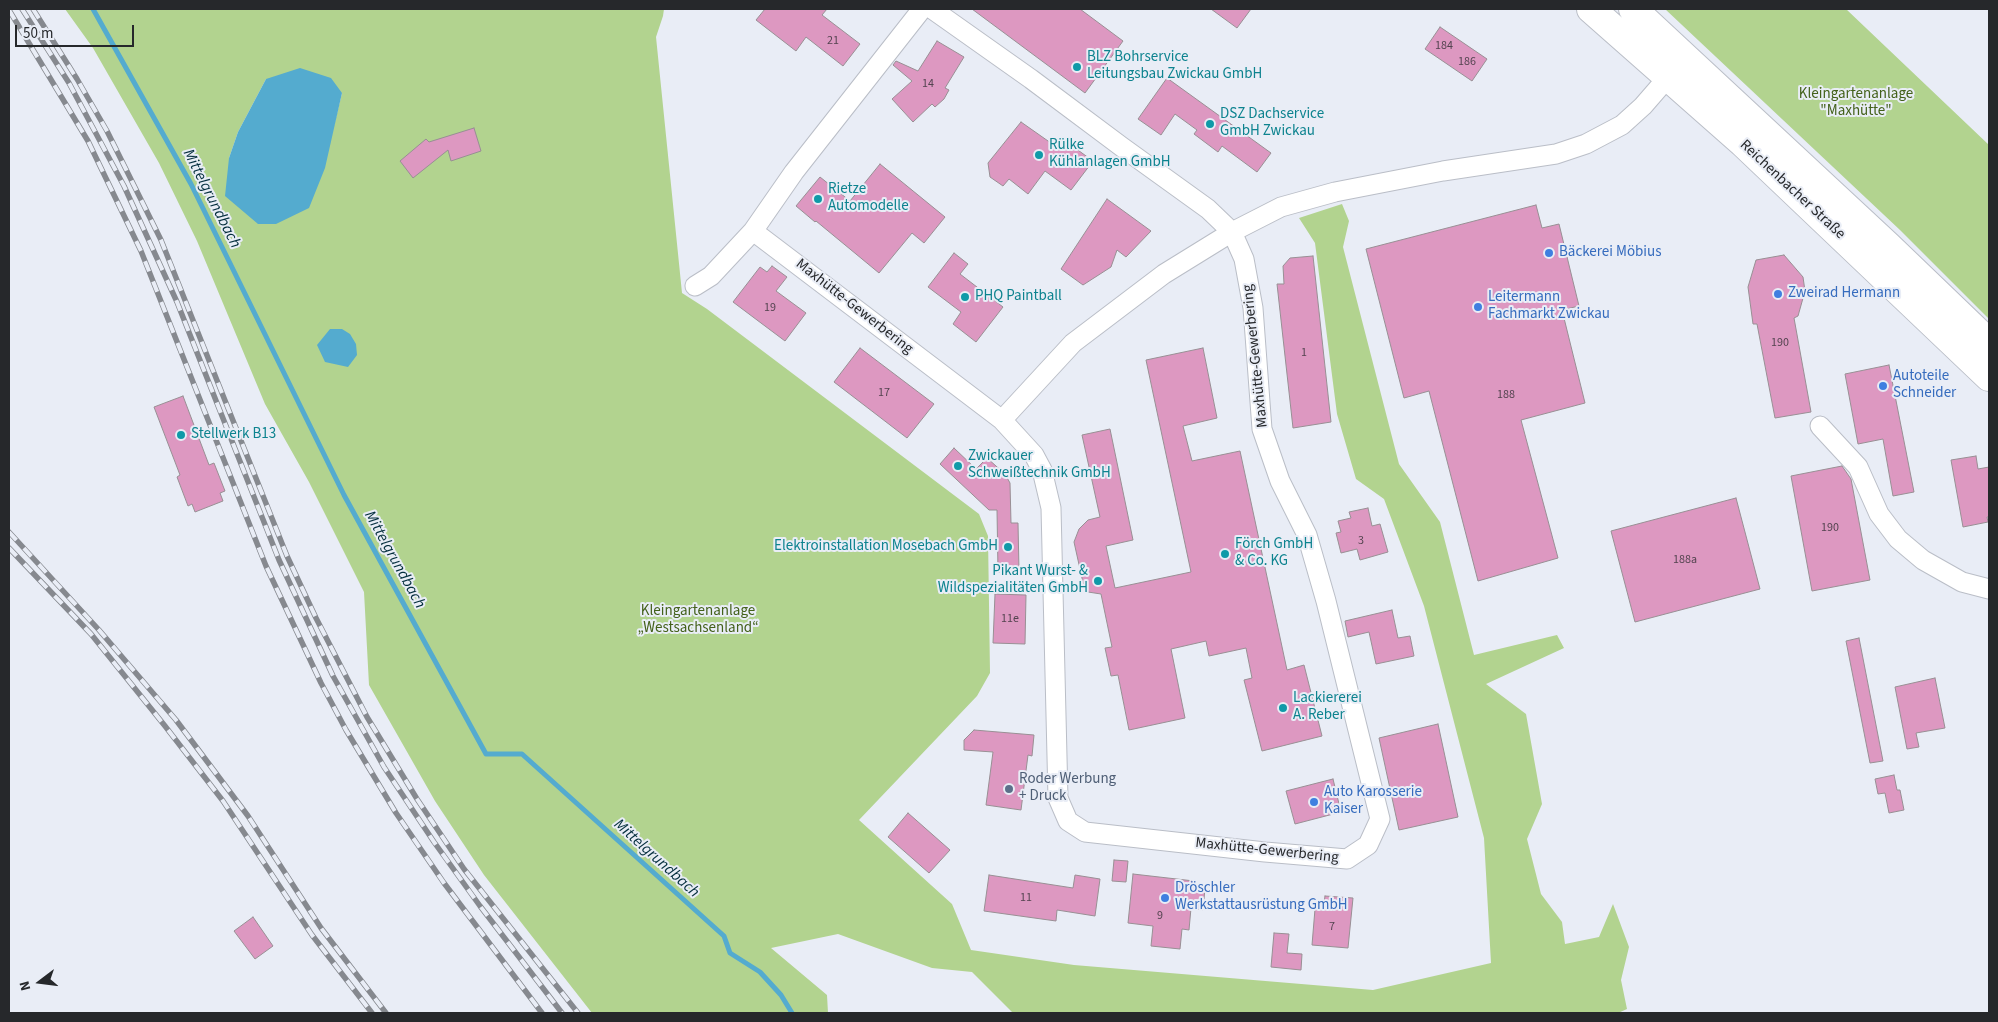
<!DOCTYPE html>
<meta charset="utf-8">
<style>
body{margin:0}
#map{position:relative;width:1998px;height:1022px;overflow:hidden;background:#e9edf6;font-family:"Source Sans 3",sans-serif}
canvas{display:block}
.frame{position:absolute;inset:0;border:10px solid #26282b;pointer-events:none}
.north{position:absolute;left:15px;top:957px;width:50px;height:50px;-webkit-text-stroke:4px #e9edf6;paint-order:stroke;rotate:255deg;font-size:14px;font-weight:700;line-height:20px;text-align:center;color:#26282b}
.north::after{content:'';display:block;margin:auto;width:18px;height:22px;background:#26282b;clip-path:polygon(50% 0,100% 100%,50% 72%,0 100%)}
.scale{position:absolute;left:15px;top:25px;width:119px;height:22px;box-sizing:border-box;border:2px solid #26282b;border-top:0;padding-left:6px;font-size:15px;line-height:18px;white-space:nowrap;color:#26282b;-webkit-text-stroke:4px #e9edf6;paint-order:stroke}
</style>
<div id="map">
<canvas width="1998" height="1022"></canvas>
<div class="frame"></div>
<div class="north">N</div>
<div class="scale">50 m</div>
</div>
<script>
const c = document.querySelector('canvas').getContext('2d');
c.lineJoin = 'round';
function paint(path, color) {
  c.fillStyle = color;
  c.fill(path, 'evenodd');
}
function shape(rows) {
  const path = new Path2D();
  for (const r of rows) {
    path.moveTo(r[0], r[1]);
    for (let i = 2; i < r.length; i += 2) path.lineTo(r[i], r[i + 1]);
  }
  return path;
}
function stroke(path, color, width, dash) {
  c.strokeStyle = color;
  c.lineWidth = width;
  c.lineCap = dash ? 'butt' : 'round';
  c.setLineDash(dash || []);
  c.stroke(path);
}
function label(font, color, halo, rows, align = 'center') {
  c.font = font + ' "Source Sans 3",sans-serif';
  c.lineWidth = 4;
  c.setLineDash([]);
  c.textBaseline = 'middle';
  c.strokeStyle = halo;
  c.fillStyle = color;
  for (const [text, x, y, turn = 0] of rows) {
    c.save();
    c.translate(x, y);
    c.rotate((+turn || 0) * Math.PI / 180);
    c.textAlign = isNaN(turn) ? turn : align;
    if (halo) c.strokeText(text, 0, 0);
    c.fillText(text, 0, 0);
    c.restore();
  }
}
const green = shape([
 [65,9,664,9,663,16,656,37,682,293,707,309,979,514,988,536,990,673,977,696,859,820,952,904,971,950,1074,965,1373,990,1491,963,1484,838,1424,606,1384,499,1356,479,1337,414,1315,243,1299,218,1342,204,1349,221,1343,247,1399,464,1440,522,1474,655,1557,635,1564,648,1486,684,1526,714,1542,804,1527,839,1541,894,1562,922,1565,944,1599,937,1613,904,1629,947,1621,980,1627,1009,1618,1013,1013,1013,972,972,932,968,838,934,771,948,827,995,828,1013,592,1013,484,875,435,801,369,685,364,592,309,482,265,404,197,241,159,163,93,48],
 [266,79,342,93,330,142,229,158,238,132],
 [1665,9,1846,9,1989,145,1989,319,1900,230]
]);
const water = shape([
 [300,68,331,78,342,93,325,168,309,208,276,224,258,224,225,196,229,158,238,132,266,79],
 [330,329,342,329,350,334,356,344,357,355,348,367,325,362,317,345]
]);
const stream = shape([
 [93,9,191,184,344,495,486,754,522,754,724,936,730,953,760,972,781,995,792,1013]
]);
const building = shape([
 [765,9,827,9,822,15,860,44,843,66,806,37,796,51,756,20,765,9],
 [972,9,1080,9,1123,41,1085,93,972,9],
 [1211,9,1251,9,1237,28,1211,9],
 [1440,27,1487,59,1472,81,1425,49,1440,27],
 [937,41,964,57,945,88,949,90,944,99,935,107,932,104,913,122,892,99,912,81,893,65,896,61,918,71,937,41],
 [1167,78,1271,153,1257,172,1222,146,1218,152,1194,134,1197,130,1175,114,1161,135,1138,119,1167,78],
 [1021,122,1058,148,1064,140,1093,161,1071,190,1045,171,1028,194,1009,179,1003,186,990,177,988,163,1021,122],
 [474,128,481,151,451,161,448,150,413,178,400,161,426,139,429,142,474,128],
 [880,164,945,217,924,243,912,233,879,273,816,221,815,222,796,206,820,177,850,201,880,164],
 [1107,199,1151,231,1126,257,1117,250,1111,267,1083,285,1061,269,1107,199],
 [1536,205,1542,228,1559,224,1579,306,1562,310,1585,403,1521,420,1558,558,1478,581,1429,391,1404,398,1366,249,1536,205],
 [954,253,968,264,960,274,1003,307,976,342,953,324,961,312,928,287,954,253],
 [1784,255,1803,277,1805,291,1798,316,1794,318,1811,412,1775,418,1757,324,1753,324,1748,287,1756,260,1784,255],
 [1313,256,1331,422,1293,428,1277,284,1284,284,1283,266,1290,258,1313,256],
 [772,266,787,277,776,291,806,313,785,341,733,302,760,267,767,272,772,266],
 [860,348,934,404,907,438,834,382,860,348],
 [1203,348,1217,418,1183,426,1192,461,1240,451,1287,670,1304,665,1322,736,1262,751,1244,680,1252,678,1246,648,1209,656,1206,641,1171,649,1185,718,1129,730,1118,675,1111,676,1105,648,1112,647,1101,594,1088,592,1084,587,1074,542,1079,529,1088,520,1100,517,1082,435,1110,429,1133,540,1106,546,1115,588,1191,572,1146,360,1203,348],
 [1889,365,1914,492,1893,496,1883,439,1858,444,1845,374,1889,365],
 [183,396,209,465,214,463,225,491,220,493,223,501,195,512,192,504,188,506,177,477,180,475,154,407,183,396],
 [954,448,976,469,987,458,1005,474,1010,483,1011,523,1018,523,1019,571,998,572,997,510,989,510,940,464,954,448],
 [1976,456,1978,469,1989,467,1989,517,1987,517,1988,522,1963,527,1951,460,1976,456],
 [1842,466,1851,479,1870,580,1812,591,1791,476,1842,466],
 [1736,498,1760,589,1635,622,1611,531,1736,498],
 [1368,508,1372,526,1380,524,1388,552,1360,560,1357,549,1341,553,1336,533,1341,532,1338,521,1351,518,1349,512,1368,508],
 [995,594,1026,595,1025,644,993,643,995,594],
 [1392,610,1398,638,1410,636,1414,656,1376,664,1369,632,1348,637,1345,621,1392,610],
 [1859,638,1883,761,1870,763,1846,641,1859,638],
 [1935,678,1945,728,1916,733,1919,747,1907,749,1895,687,1935,678],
 [1438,724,1458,817,1399,830,1379,738,1438,724],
 [974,730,1034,735,1032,756,1028,755,1021,810,986,805,993,752,964,750,964,740,974,730],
 [1894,775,1897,790,1900,790,1904,810,1889,813,1885,793,1878,794,1875,779,1894,775],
 [1333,779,1341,812,1295,824,1286,791,1333,779],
 [908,813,950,850,929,873,888,837,908,813],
 [1114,860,1128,861,1126,882,1112,881,1114,860],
 [1133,874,1194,881,1193,887,1205,888,1203,910,1191,908,1189,930,1182,929,1180,949,1151,946,1153,926,1128,923,1133,874],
 [989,875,1073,888,1075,875,1100,879,1095,916,1057,910,1056,921,984,911,989,875],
 [1325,896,1353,898,1348,948,1312,945,1315,909,1323,910,1325,896],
 [253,917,273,946,255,959,234,931,253,917],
 [1274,933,1289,934,1287,953,1302,954,1301,970,1271,967,1274,933]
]);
const street = shape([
 [753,231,794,172,922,9],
 [695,286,711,276,753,231,1002,420,1034,455,1042,470,1051,508,1058,798,1068,821,1085,832,1265,852,1347,859,1368,845,1380,819,1326,601,1307,535,1280,481,1262,429,1253,308,1244,259,1232,232,1208,209,1122,147,1031,79,932,9],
 [1002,420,1073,343,1164,274,1232,232,1281,207,1335,192,1443,171,1556,154,1586,144,1622,125,1643,106,1669,76],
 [1820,426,1858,467,1879,514,1898,539,1923,560,1962,582,1989,589]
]);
const primary = shape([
 [1591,9,1743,143,1989,377],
 [1633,9,1888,246,1989,343]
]);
const rail = shape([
 [22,9,69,83,124,186,177,302,279,560,333,676,384,767,434,842,480,906,562,1013],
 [33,9,77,79,107,131,161,240,287,556,316,618,367,717,417,799,464,869,578,1013],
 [9,10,88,141,141,251,266,566,321,683,346,730,396,813,444,883,542,1013],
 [9,532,99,630,176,720,248,816,321,928,386,1013],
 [9,548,91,634,165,726,223,801,312,935,372,1013]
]);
const markers = [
 [1077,67,5,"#0f9aa8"],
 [1210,124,5,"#0f9aa8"],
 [1039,155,5,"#0f9aa8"],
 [818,199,5,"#0f9aa8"],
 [1549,253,5,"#3f7fe0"],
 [1778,294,5,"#3f7fe0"],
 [965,297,5,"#0f9aa8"],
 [1478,307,5,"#3f7fe0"],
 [1883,386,5,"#3f7fe0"],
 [181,435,5,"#0f9aa8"],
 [958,466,5,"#0f9aa8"],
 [1008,547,5,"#0f9aa8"],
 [1225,554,5,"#0f9aa8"],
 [1098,581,5,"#0f9aa8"],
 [1283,708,5,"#0f9aa8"],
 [1009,789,5,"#5c6f8a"],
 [1314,802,5,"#3f7fe0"],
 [1165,898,5,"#3f7fe0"]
];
const numberNames = [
 ["21",833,41],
 ["184",1444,46],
 ["186",1467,62],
 ["14",928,84],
 ["19",770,308],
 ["190",1780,343],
 ["1",1304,353],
 ["17",884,393],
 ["188",1506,395],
 ["190",1830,528],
 ["3",1361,541],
 ["188a",1685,560],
 ["11e",1010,619],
 ["11",1026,898],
 ["9",1160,916],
 ["7",1332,927]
];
const cultureNames = [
 ["BLZ Bohrservice",1087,58],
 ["Leitungsbau Zwickau GmbH",1087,75],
 ["DSZ Dachservice",1220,115],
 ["GmbH Zwickau",1220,132],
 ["Rülke",1049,146],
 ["Kühlanlagen GmbH",1049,163],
 ["Rietze",828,190],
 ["Automodelle",828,207],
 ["PHQ Paintball",975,297],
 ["Stellwerk B13",191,435],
 ["Zwickauer",968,457],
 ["Schweißtechnik GmbH",968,474],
 ["Förch GmbH",1235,545],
 ["& Co. KG",1235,562],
 ["Elektroinstallation Mosebach GmbH",998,547,"right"],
 ["Pikant Wurst- &",1088,572,"right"],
 ["Wildspezialitäten GmbH",1088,589,"right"],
 ["Lackiererei",1293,699],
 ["A. Reber",1293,716]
];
const parkNames = [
 ["Kleingartenanlage",1856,95],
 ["\"Maxhütte\"",1856,112],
 ["Kleingartenanlage",698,612],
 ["„Westsachsenland“",698,629]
];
const streetNames = [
 ["Reichenbacher Straße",1792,190,43],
 ["Maxhütte-Gewerbering",854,307,38],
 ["Maxhütte-Gewerbering",1256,356,-96],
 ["Maxhütte-Gewerbering",1267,851,6]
];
const shopNames = [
 ["Bäckerei Möbius",1559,253],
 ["Zweirad Hermann",1788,294],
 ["Leitermann",1488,298],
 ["Fachmarkt Zwickau",1488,315],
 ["Autoteile",1893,377],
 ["Schneider",1893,394],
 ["Auto Karosserie",1324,793],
 ["Kaiser",1324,810],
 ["Dröschler",1175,889],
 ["Werkstattausrüstung GmbH",1175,906]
];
const serviceNames = [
 ["Roder Werbung",1019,780],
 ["+ Druck",1019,797]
];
const waterNames = [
 ["Mittelgrundbach",211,199,63],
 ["Mittelgrundbach",394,560,61],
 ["Mittelgrundbach",656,859,42]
];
paint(green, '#b2d38f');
paint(water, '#54abcf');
stroke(stream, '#54abcf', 5);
paint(building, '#dd98c1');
stroke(building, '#988f94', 1);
stroke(street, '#babec7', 21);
stroke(primary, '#babec7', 30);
stroke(street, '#fff', 19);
stroke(primary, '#fff', 28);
stroke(rail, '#86898f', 5.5);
stroke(rail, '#e9edf6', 4, [11]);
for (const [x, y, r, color] of markers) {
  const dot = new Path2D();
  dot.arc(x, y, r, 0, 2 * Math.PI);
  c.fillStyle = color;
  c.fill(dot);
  stroke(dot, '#e9edf6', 2);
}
label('12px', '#544450', null, numberNames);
label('15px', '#0d838f', '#e9edf6', cultureNames, 'left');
label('15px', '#43611a', '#e9edf6', parkNames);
label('15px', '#26282b', '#e9edf6', streetNames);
label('15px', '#366cbe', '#e9edf6', shopNames, 'left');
label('15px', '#4e5e75', '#e9edf6', serviceNames, 'left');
label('italic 16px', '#052f3e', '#e9edf6', waterNames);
</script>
